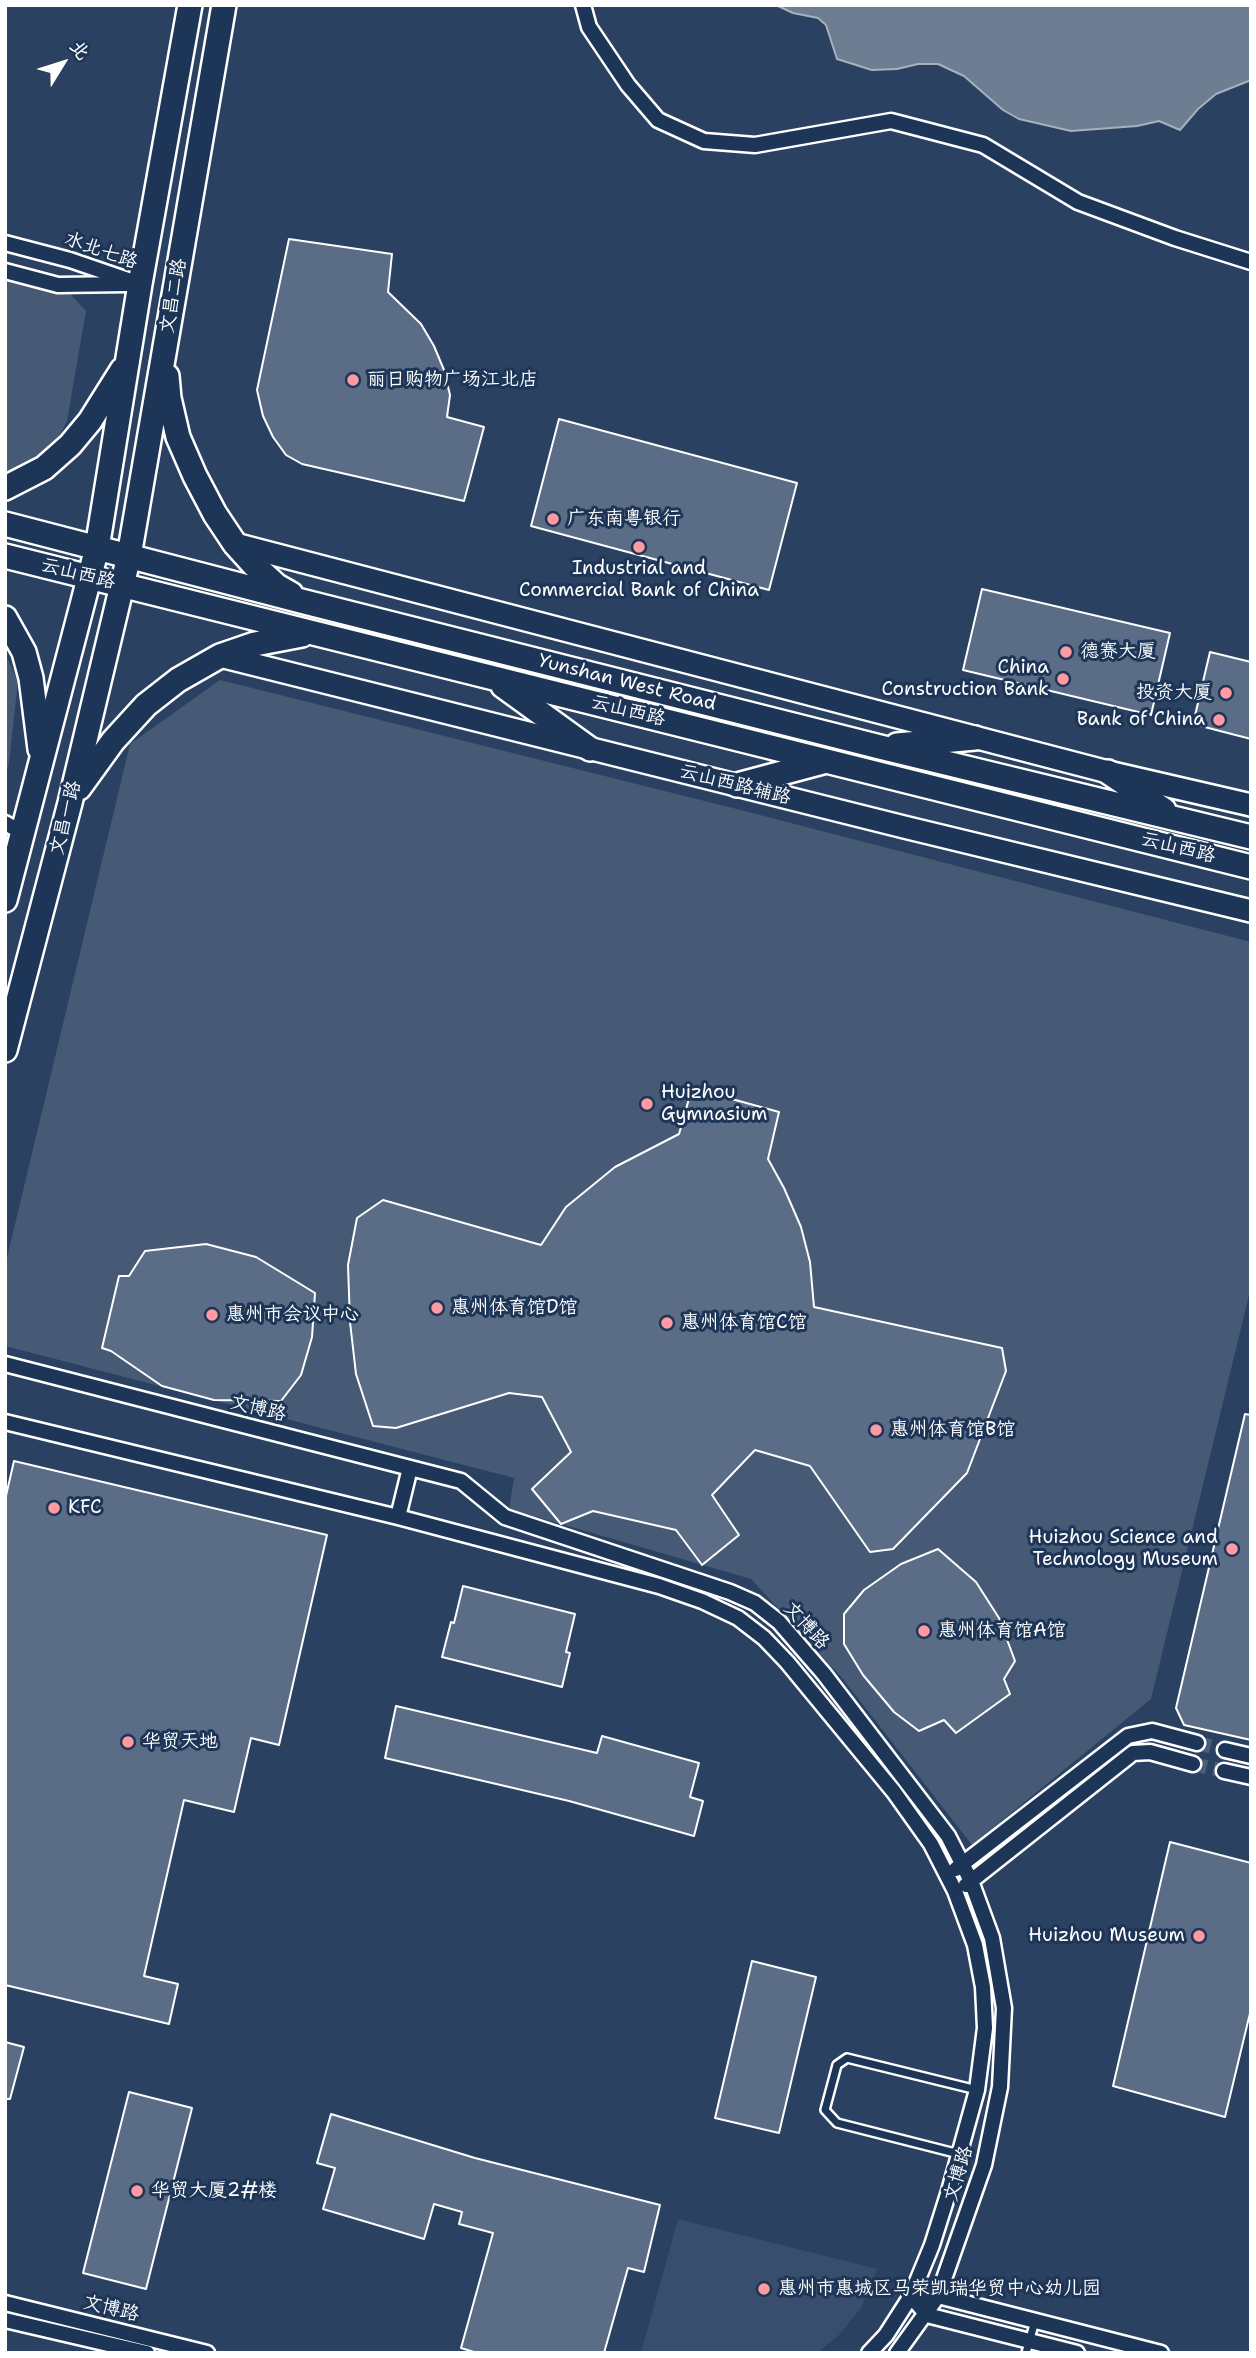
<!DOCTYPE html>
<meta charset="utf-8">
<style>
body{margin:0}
#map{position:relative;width:1256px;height:2358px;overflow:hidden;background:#2a4161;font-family:"Shantell Sans","LXGW WenKai TC",sans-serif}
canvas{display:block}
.frame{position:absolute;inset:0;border:7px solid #fff;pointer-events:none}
.north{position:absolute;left:28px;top:28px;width:70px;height:70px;-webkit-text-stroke:5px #1d3557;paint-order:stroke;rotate:52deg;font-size:19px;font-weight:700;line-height:28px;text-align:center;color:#fff}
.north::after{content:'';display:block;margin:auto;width:24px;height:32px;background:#fff;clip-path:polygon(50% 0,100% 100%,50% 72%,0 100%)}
</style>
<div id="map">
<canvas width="1256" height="2358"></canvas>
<div class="frame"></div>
<div class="north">北</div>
</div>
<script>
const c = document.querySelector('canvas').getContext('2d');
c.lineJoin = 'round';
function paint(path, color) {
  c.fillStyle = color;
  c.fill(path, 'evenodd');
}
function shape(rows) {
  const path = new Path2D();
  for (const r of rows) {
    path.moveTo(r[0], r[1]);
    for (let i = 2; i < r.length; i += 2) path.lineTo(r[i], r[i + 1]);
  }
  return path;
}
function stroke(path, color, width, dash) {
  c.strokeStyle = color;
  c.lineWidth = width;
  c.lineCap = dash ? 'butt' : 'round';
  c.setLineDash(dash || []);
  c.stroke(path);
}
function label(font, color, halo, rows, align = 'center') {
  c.font = font + ' "Shantell Sans","LXGW WenKai TC",sans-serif';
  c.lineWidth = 6;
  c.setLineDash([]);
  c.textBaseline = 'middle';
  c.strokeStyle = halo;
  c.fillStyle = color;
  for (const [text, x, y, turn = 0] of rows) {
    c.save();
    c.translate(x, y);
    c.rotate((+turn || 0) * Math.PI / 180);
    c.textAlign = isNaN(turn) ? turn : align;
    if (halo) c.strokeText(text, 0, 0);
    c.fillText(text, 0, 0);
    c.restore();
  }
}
const built = shape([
 [678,2219,877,2269,861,2308,839,2335,817,2353,641,2353]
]);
const green = shape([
 [5,268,60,283,86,311,67,421,49,456,5,478],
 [5,653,18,681,9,763,5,777],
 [220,680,733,808,1251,942,1251,1287,1151,1699,972,1845,843,1679,751,1579,509,1509,514,1478,5,1346,5,1266,130,744]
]);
const water = shape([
 [776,5,1251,5,1251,80,1216,94,1198,109,1180,130,1159,121,1137,126,1071,131,1019,119,1003,110,964,76,938,64,918,64,897,69,872,70,837,59,826,25,818,18,793,13,776,5]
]);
const building = shape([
 [289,239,392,254,388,292,421,324,434,346,444,370,450,395,447,417,484,427,464,501,302,464,286,455,273,437,263,416,257,390,289,239],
 [559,419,797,483,769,590,531,526,559,419],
 [982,589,1170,633,1151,715,963,670,982,589],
 [1210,652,1251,662,1251,739,1193,724,1210,652],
 [692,1088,779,1112,768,1159,784,1188,801,1227,810,1262,814,1307,1002,1348,1006,1371,967,1473,893,1549,870,1552,810,1466,755,1450,712,1495,739,1535,702,1565,676,1530,593,1511,561,1524,532,1489,571,1452,542,1397,509,1393,396,1428,373,1426,356,1374,350,1322,348,1265,357,1218,383,1200,541,1245,566,1207,615,1167,679,1134,692,1088],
 [206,1244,256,1257,315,1293,312,1337,301,1375,281,1401,214,1400,162,1386,111,1351,102,1348,119,1276,129,1276,145,1251,206,1244],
 [1245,1414,1251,1415,1251,1740,1184,1725,1176,1708,1245,1414],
 [14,1461,327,1535,279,1745,251,1738,234,1812,184,1800,144,1976,178,1984,169,2024,5,1985,5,1500,14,1461],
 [938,1549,976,1582,999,1618,1015,1661,1004,1679,1010,1694,956,1733,944,1720,919,1731,894,1712,863,1675,844,1644,844,1614,864,1590,901,1564,938,1549],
 [463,1586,575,1614,566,1652,570,1653,562,1687,442,1657,451,1622,454,1623,463,1586],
 [396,1706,597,1753,602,1736,699,1763,690,1797,703,1801,694,1836,569,1801,385,1758,396,1706],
 [1170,1842,1251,1863,1251,2009,1225,2117,1113,2086,1170,1842],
 [752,1961,816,1977,779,2133,715,2118,752,1961],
 [5,2042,24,2047,10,2099,5,2099,5,2042],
 [129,2092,192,2108,146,2289,83,2273,129,2092],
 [331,2114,475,2158,660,2205,644,2272,628,2268,604,2353,477,2353,461,2348,493,2233,459,2224,462,2212,434,2204,424,2239,323,2209,335,2168,317,2163,331,2114]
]);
const streetTunnel = shape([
 [1197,1743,1225,1750],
 [1193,1764,1224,1771]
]);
const lane = shape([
 [959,2154,837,2123,825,2110,837,2065,847,2058,977,2090],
 [1026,2353,1035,2321]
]);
const street = shape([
 [583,5,589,27,628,85,658,120,704,141,755,145,891,121,983,145,1078,202,1175,238,1251,262],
 [5,243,70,260,140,284],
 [5,271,58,285,128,284],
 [5,823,23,833],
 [5,1364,461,1481,505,1517,730,1592,755,1603,779,1622,824,1674,948,1836,971,1881,992,1938,1004,2008,1000,2087,984,2165,938,2296,897,2353],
 [5,1422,398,1517,659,1586,702,1601,738,1618,764,1638,787,1662,894,1792,931,1844,955,1891,975,1945,983,1987,985,2028,977,2090,949,2191,932,2245,911,2296,886,2335,869,2353],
 [398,1517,410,1468],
 [1225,1750,1251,1756],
 [1224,1771,1251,1777],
 [956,1869,1128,1736,1152,1731,1197,1743],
 [966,1885,1133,1753,1150,1752,1193,1764],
 [911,2296,938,2296,1161,2353],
 [911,2296,927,2315,1077,2353],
 [5,2303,207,2353],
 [5,2320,147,2353]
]);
const secondary = shape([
 [235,544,1108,772,1251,805],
 [220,656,904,827,1251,911]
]);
const primary = shape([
 [167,376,169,398,178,437,195,476,215,514,235,544,254,565,277,586,291,594],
 [5,488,44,468,70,445,90,421,122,370],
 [5,524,305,602,880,747,1251,837],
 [5,556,1251,867],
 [5,618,24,652,31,678,40,749],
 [503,686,590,749],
 [897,745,975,738],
 [1108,772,1164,810],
 [737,785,823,762],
 [79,788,113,741,146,705,178,680,220,656,255,644,302,635],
 [5,900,97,548,140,284,190,5],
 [5,1050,70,803,129,556,224,5]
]);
const markers = [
 [353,380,7,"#ff9aa2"],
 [553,519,7,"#ff9aa2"],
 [639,547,7,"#ff9aa2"],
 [1066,652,7,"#ff9aa2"],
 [1063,679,7,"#ff9aa2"],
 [1226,693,7,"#ff9aa2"],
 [1219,720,7,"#ff9aa2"],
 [647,1104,7,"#ff9aa2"],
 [437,1308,7,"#ff9aa2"],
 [212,1315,7,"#ff9aa2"],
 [667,1323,7,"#ff9aa2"],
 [876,1430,7,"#ff9aa2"],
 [54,1508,7,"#ff9aa2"],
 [1232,1549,7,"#ff9aa2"],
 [924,1631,7,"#ff9aa2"],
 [128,1742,7,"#ff9aa2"],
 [1199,1936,7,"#ff9aa2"],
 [137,2191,7,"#ff9aa2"],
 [764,2289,7,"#ff9aa2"]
];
const streetNames = [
 ["水北七路",101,251,19],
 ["文昌二路",174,296,-80],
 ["云山西路",78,574,14],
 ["Yunshan West Road",627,683,14],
 ["云山西路",628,711,14],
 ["云山西路辅路",735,785,14],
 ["文昌一路",66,818,-76],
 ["云山西路",1178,848,14],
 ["文博路",258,1409,14],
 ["文博路",806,1626,47],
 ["文博路",959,2174,-73],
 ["文博路",111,2309,14]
];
const poiNames = [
 ["丽日购物广场江北店",367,380],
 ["广东南粤银行",567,519],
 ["Industrial and",639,569,"center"],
 ["Commercial Bank of China",639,591,"center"],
 ["德赛大厦",1080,652],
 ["China",1049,668,"right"],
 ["Construction Bank",1049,690,"right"],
 ["投资大厦",1212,693,"right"],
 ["Bank of China",1205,720,"right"],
 ["Huizhou",661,1093],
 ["Gymnasium",661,1115],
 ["惠州体育馆D馆",451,1308],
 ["惠州市会议中心",226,1315],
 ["惠州体育馆C馆",681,1323],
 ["惠州体育馆B馆",890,1430],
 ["KFC",68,1508],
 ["Huizhou Science and",1218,1538,"right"],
 ["Technology Museum",1218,1560,"right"],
 ["惠州体育馆A馆",938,1631],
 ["华贸天地",142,1742],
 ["Huizhou Museum",1185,1936,"right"],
 ["华贸大厦2#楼",151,2191],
 ["惠州市惠城区马荣凯瑞华贸中心幼儿园",778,2289]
];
paint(built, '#394e6c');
paint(green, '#465975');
paint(water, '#6d7d92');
stroke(water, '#a7b1be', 2);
paint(building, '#5b6c86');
stroke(building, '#fff', 2);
stroke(streetTunnel, '#4a5e79', 14, [14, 7]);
stroke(lane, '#fff', 12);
stroke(street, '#fff', 19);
stroke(secondary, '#fff', 26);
stroke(primary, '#fff', 28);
stroke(lane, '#1d3557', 7);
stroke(street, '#1d3557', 14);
stroke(secondary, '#1d3557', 21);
stroke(primary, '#1d3557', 23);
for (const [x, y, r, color] of markers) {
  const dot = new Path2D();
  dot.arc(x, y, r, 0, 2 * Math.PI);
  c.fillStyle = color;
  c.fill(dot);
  stroke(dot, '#1d3557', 2.5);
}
label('19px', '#fff', '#1d3557', streetNames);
label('19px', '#fff', '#1d3557', poiNames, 'left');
</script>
